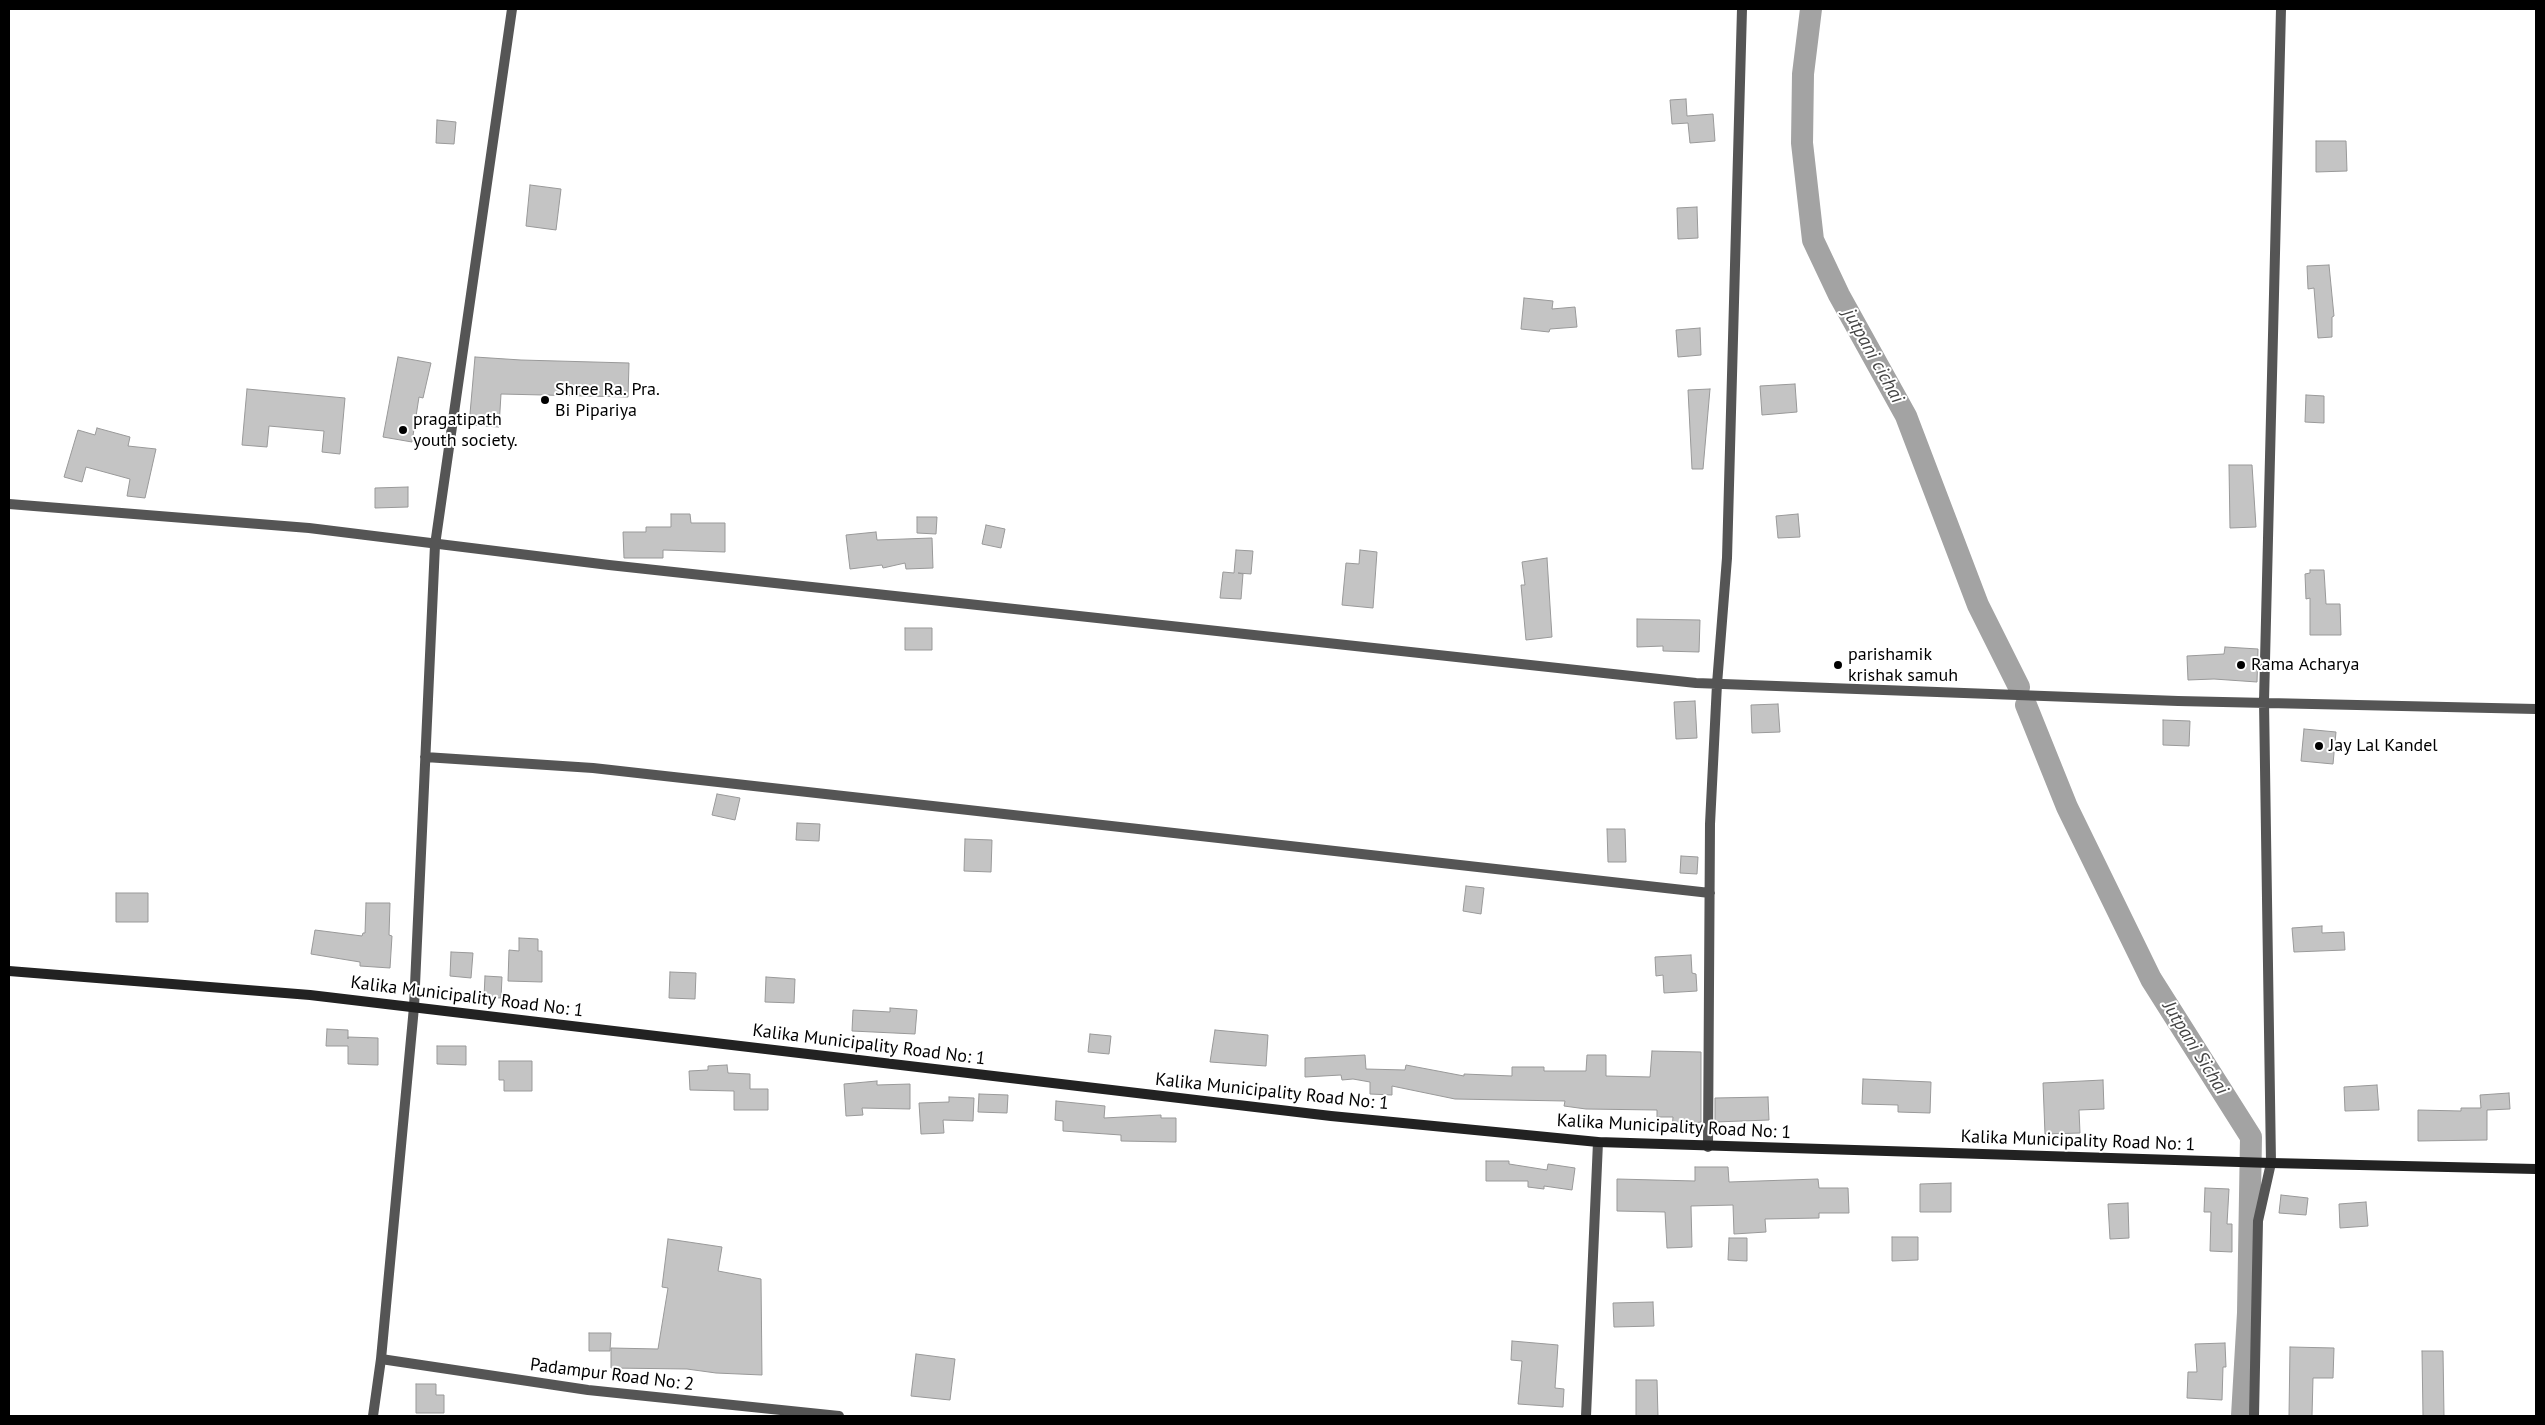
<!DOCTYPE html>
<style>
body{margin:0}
#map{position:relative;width:2545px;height:1425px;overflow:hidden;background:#fff;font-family:"PT Sans",sans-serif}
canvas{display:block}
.frame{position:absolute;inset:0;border:10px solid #000;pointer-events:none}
</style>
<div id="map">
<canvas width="2545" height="1425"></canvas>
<div class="frame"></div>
</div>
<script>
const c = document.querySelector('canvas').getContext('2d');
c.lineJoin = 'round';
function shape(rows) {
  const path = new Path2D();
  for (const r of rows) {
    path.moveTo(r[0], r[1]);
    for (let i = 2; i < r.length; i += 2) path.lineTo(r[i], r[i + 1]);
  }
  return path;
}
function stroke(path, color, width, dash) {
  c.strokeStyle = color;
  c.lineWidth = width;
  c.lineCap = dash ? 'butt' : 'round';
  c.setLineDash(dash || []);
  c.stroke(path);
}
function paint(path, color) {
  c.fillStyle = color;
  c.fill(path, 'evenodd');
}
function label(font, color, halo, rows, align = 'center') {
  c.font = font + ' "PT Sans",sans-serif';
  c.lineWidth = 4;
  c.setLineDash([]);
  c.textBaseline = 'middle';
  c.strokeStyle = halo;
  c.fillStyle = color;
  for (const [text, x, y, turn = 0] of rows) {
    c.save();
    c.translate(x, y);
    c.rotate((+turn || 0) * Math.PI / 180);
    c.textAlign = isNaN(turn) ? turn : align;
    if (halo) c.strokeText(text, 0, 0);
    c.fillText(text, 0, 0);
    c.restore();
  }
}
const canal = shape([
 [1811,9,1803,74,1802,143,1813,240,1839,295,1906,416,1978,605,2019,687],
 [2026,705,2067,807,2151,979,2251,1137,2248,1313,2242,1416]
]);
const building = shape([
 [1686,99,1687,116,1713,114,1715,141,1690,143,1688,123,1672,124,1670,100,1686,99],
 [437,120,456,122,454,144,436,143,437,120],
 [2316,141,2346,141,2347,171,2316,172,2316,141],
 [530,185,561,189,556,230,526,226,530,185],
 [1697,207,1698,238,1678,239,1677,208,1697,207],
 [2329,265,2334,316,2332,317,2332,337,2318,338,2314,288,2308,289,2307,266,2329,265],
 [1524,298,1553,301,1552,309,1575,307,1577,327,1550,329,1549,332,1521,329,1524,298],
 [1700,328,1701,355,1678,357,1676,330,1700,328],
 [398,357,431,363,423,398,419,397,412,442,383,437,398,357],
 [475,357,521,360,629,363,628,397,501,394,499,427,469,425,475,357],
 [1795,384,1797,412,1762,415,1760,386,1795,384],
 [247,389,345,398,340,454,322,452,324,431,269,426,267,447,242,445,247,389],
 [1710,389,1703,469,1692,469,1688,390,1710,389],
 [2306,395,2324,396,2324,423,2305,422,2306,395],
 [97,428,130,437,128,446,156,449,145,498,127,496,130,479,86,467,82,482,64,477,78,430,95,435,97,428],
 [2229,465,2252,465,2256,527,2230,528,2229,465],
 [408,487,408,507,375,508,375,488,408,487],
 [671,514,690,514,691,523,725,523,725,552,663,550,663,558,624,558,623,532,646,532,646,527,671,527,671,514],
 [1798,514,1800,537,1778,538,1776,516,1798,514],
 [917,517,937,517,936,534,917,533,917,517],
 [986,525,1005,529,1001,548,982,544,986,525],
 [876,532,877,540,932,538,933,568,906,569,905,563,883,568,882,565,850,569,846,535,876,532],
 [1236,550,1253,551,1251,574,1238,573,1243,574,1241,599,1220,598,1223,572,1234,573,1236,550],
 [1360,550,1377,552,1373,608,1342,605,1346,563,1359,564,1360,550],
 [1547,558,1552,637,1526,640,1521,585,1525,585,1522,562,1547,558],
 [2310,570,2324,570,2326,604,2340,604,2341,635,2310,635,2310,598,2306,599,2305,574,2310,573,2310,570],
 [1637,619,1700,620,1699,652,1663,651,1663,646,1637,647,1637,619],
 [905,628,932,628,932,650,905,650,905,628],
 [2225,647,2258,649,2257,682,2214,679,2188,680,2187,656,2224,654,2225,647],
 [1695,701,1697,738,1676,739,1674,702,1695,701],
 [1778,704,1780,732,1752,733,1751,705,1778,704],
 [2163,720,2190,721,2189,746,2163,745,2163,720],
 [2304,729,2336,732,2333,764,2301,761,2304,729],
 [717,794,740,798,735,820,712,815,717,794],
 [797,823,820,824,819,841,796,840,797,823],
 [1607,829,1625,829,1626,862,1608,862,1607,829],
 [965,839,992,840,991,872,964,871,965,839],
 [1681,856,1698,857,1697,874,1680,873,1681,856],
 [1466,886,1484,888,1481,914,1463,911,1466,886],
 [116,893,148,893,148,922,116,922,116,893],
 [366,903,390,903,389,935,392,936,390,968,360,966,360,962,311,954,315,930,362,936,363,933,365,933,366,903],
 [2322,926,2322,933,2344,932,2345,950,2294,952,2292,928,2322,926],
 [519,938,538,939,538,951,542,951,542,982,508,981,509,950,519,951,519,938],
 [451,952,473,953,471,978,450,976,451,952],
 [1691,955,1692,973,1696,974,1697,991,1664,993,1663,975,1656,976,1655,957,1691,955],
 [670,972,696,973,695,999,669,998,670,972],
 [485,976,502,977,501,998,484,997,485,976],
 [766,977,795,979,794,1003,765,1002,766,977],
 [890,1008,917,1010,915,1034,852,1031,853,1010,890,1012,890,1008],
 [327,1029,348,1030,348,1039,348,1037,378,1038,378,1065,348,1064,348,1046,326,1046,327,1029],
 [1215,1030,1268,1035,1266,1066,1210,1062,1215,1030],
 [1090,1034,1111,1036,1109,1054,1088,1052,1090,1034],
 [437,1046,466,1046,466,1065,437,1064,437,1046],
 [1652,1051,1701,1052,1701,1122,1693,1123,1693,1129,1672,1129,1673,1117,1657,1117,1657,1110,1586,1109,1564,1106,1565,1101,1455,1099,1392,1086,1392,1095,1370,1094,1370,1082,1353,1079,1342,1080,1341,1075,1305,1077,1305,1058,1365,1055,1366,1069,1405,1070,1406,1065,1464,1076,1464,1074,1512,1076,1512,1067,1544,1067,1544,1071,1586,1071,1587,1055,1606,1055,1606,1076,1650,1077,1652,1051],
 [499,1061,532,1061,532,1091,504,1091,504,1080,499,1080,499,1061],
 [727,1065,728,1073,750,1074,750,1089,768,1089,768,1110,734,1110,734,1091,690,1090,689,1071,708,1070,708,1066,727,1065],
 [1863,1079,1931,1082,1930,1113,1898,1112,1898,1105,1862,1104,1863,1079],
 [2103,1080,2104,1109,2079,1110,2080,1133,2045,1134,2043,1083,2103,1080],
 [877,1081,877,1085,910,1084,910,1109,862,1108,863,1115,846,1116,844,1084,877,1081],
 [2377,1085,2379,1110,2345,1111,2344,1087,2377,1085],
 [2509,1093,2510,1109,2487,1110,2487,1140,2418,1141,2418,1110,2461,1111,2461,1108,2481,1108,2480,1095,2509,1093],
 [979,1094,1008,1095,1007,1113,978,1112,979,1094],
 [949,1097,974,1098,973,1121,943,1120,944,1133,921,1134,919,1103,949,1102,949,1097],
 [1768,1097,1769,1120,1715,1122,1715,1098,1768,1097],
 [1056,1101,1105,1106,1104,1118,1161,1115,1161,1118,1176,1118,1176,1142,1121,1141,1121,1135,1063,1131,1063,1121,1055,1120,1056,1101],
 [1486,1161,1509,1161,1509,1164,1547,1170,1548,1164,1575,1168,1572,1190,1544,1186,1544,1189,1528,1187,1528,1181,1486,1181,1486,1161],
 [1695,1167,1728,1167,1729,1182,1818,1179,1819,1188,1848,1188,1849,1213,1819,1213,1819,1218,1765,1219,1766,1232,1734,1234,1733,1205,1691,1206,1692,1247,1667,1248,1665,1212,1617,1211,1617,1179,1695,1181,1695,1167],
 [1951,1183,1951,1212,1920,1212,1920,1184,1951,1183],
 [2205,1188,2229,1189,2227,1224,2232,1224,2232,1252,2210,1251,2211,1212,2204,1212,2205,1188],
 [2281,1195,2308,1198,2306,1215,2279,1213,2281,1195],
 [2366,1202,2368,1226,2340,1228,2339,1204,2366,1202],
 [2128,1203,2129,1238,2110,1239,2108,1204,2128,1203],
 [1892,1237,1918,1237,1918,1260,1892,1261,1892,1237],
 [1729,1238,1747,1238,1747,1261,1728,1260,1729,1238],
 [668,1239,722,1247,718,1271,761,1279,762,1375,716,1373,687,1369,611,1368,611,1348,658,1349,668,1288,662,1287,668,1239],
 [1653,1302,1654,1326,1614,1327,1613,1303,1653,1302],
 [589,1333,611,1333,610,1351,589,1351,589,1333],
 [1512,1341,1558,1345,1555,1388,1564,1389,1563,1407,1518,1404,1522,1361,1511,1360,1512,1341],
 [2225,1343,2226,1367,2223,1367,2222,1400,2187,1398,2188,1372,2197,1372,2195,1344,2225,1343],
 [2290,1347,2334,1348,2333,1378,2313,1378,2312,1416,2289,1416,2290,1347],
 [2422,1351,2443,1351,2444,1416,2423,1416,2422,1351],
 [916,1354,955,1359,950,1400,911,1396,916,1354],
 [1636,1380,1657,1380,1658,1416,1636,1416,1636,1380],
 [416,1384,436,1384,436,1395,444,1395,444,1413,416,1413,416,1384]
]);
const street = shape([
 [9,504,309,528,609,565,1696,683,2178,701,2536,709],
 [425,757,593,768,1710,893],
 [1708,1147,1710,824,1717,684,1727,558,1742,9],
 [381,1359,588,1390,839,1416],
 [373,1416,381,1359,414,1007,435,545,512,9],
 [1586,1416,1598,1142],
 [2254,1416,2258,1221,2271,1163,2264,701,2281,9]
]);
const secondary = shape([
 [9,971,310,995,1331,1116,1598,1142,2271,1163,2536,1169]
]);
const markers = [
 [545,400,5,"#000"],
 [403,430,5,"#000"],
 [1838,665,5,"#000"],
 [2241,665,5,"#000"],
 [2319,746,5,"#000"]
];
const poiNames = [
 ["Shree Ra. Pra.",555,390],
 ["Bi Pipariya",555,411],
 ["pragatipath",413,420],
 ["youth society.",413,441],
 ["parishamik",1848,655],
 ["krishak samuh",1848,676],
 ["Rama Acharya",2251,665],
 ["Jay Lal Kandel",2329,746]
];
const streetNames = [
 ["Kalika Municipality Road No: 1",467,997,7],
 ["Kalika Municipality Road No: 1",869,1045,7],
 ["Kalika Municipality Road No: 1",1272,1092,6],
 ["Kalika Municipality Road No: 1",1674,1127,3],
 ["Kalika Municipality Road No: 1",2078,1141,2],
 ["Padampur Road No: 2",612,1375,7]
];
const waterNames = [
 ["jutpani cichai",1873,356,61],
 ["Jutpani Sichai",2195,1048,58]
];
stroke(canal, '#a3a3a3', 22);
paint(building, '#c4c4c4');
stroke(building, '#999', 1);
stroke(street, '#555', 10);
stroke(secondary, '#222', 10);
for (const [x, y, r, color] of markers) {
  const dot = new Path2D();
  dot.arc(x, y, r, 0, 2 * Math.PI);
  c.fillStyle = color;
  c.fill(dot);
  stroke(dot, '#fff', 2);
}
label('18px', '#000', '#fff', poiNames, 'left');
label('18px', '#000', '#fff', streetNames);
label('italic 19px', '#444', '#fff', waterNames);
</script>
